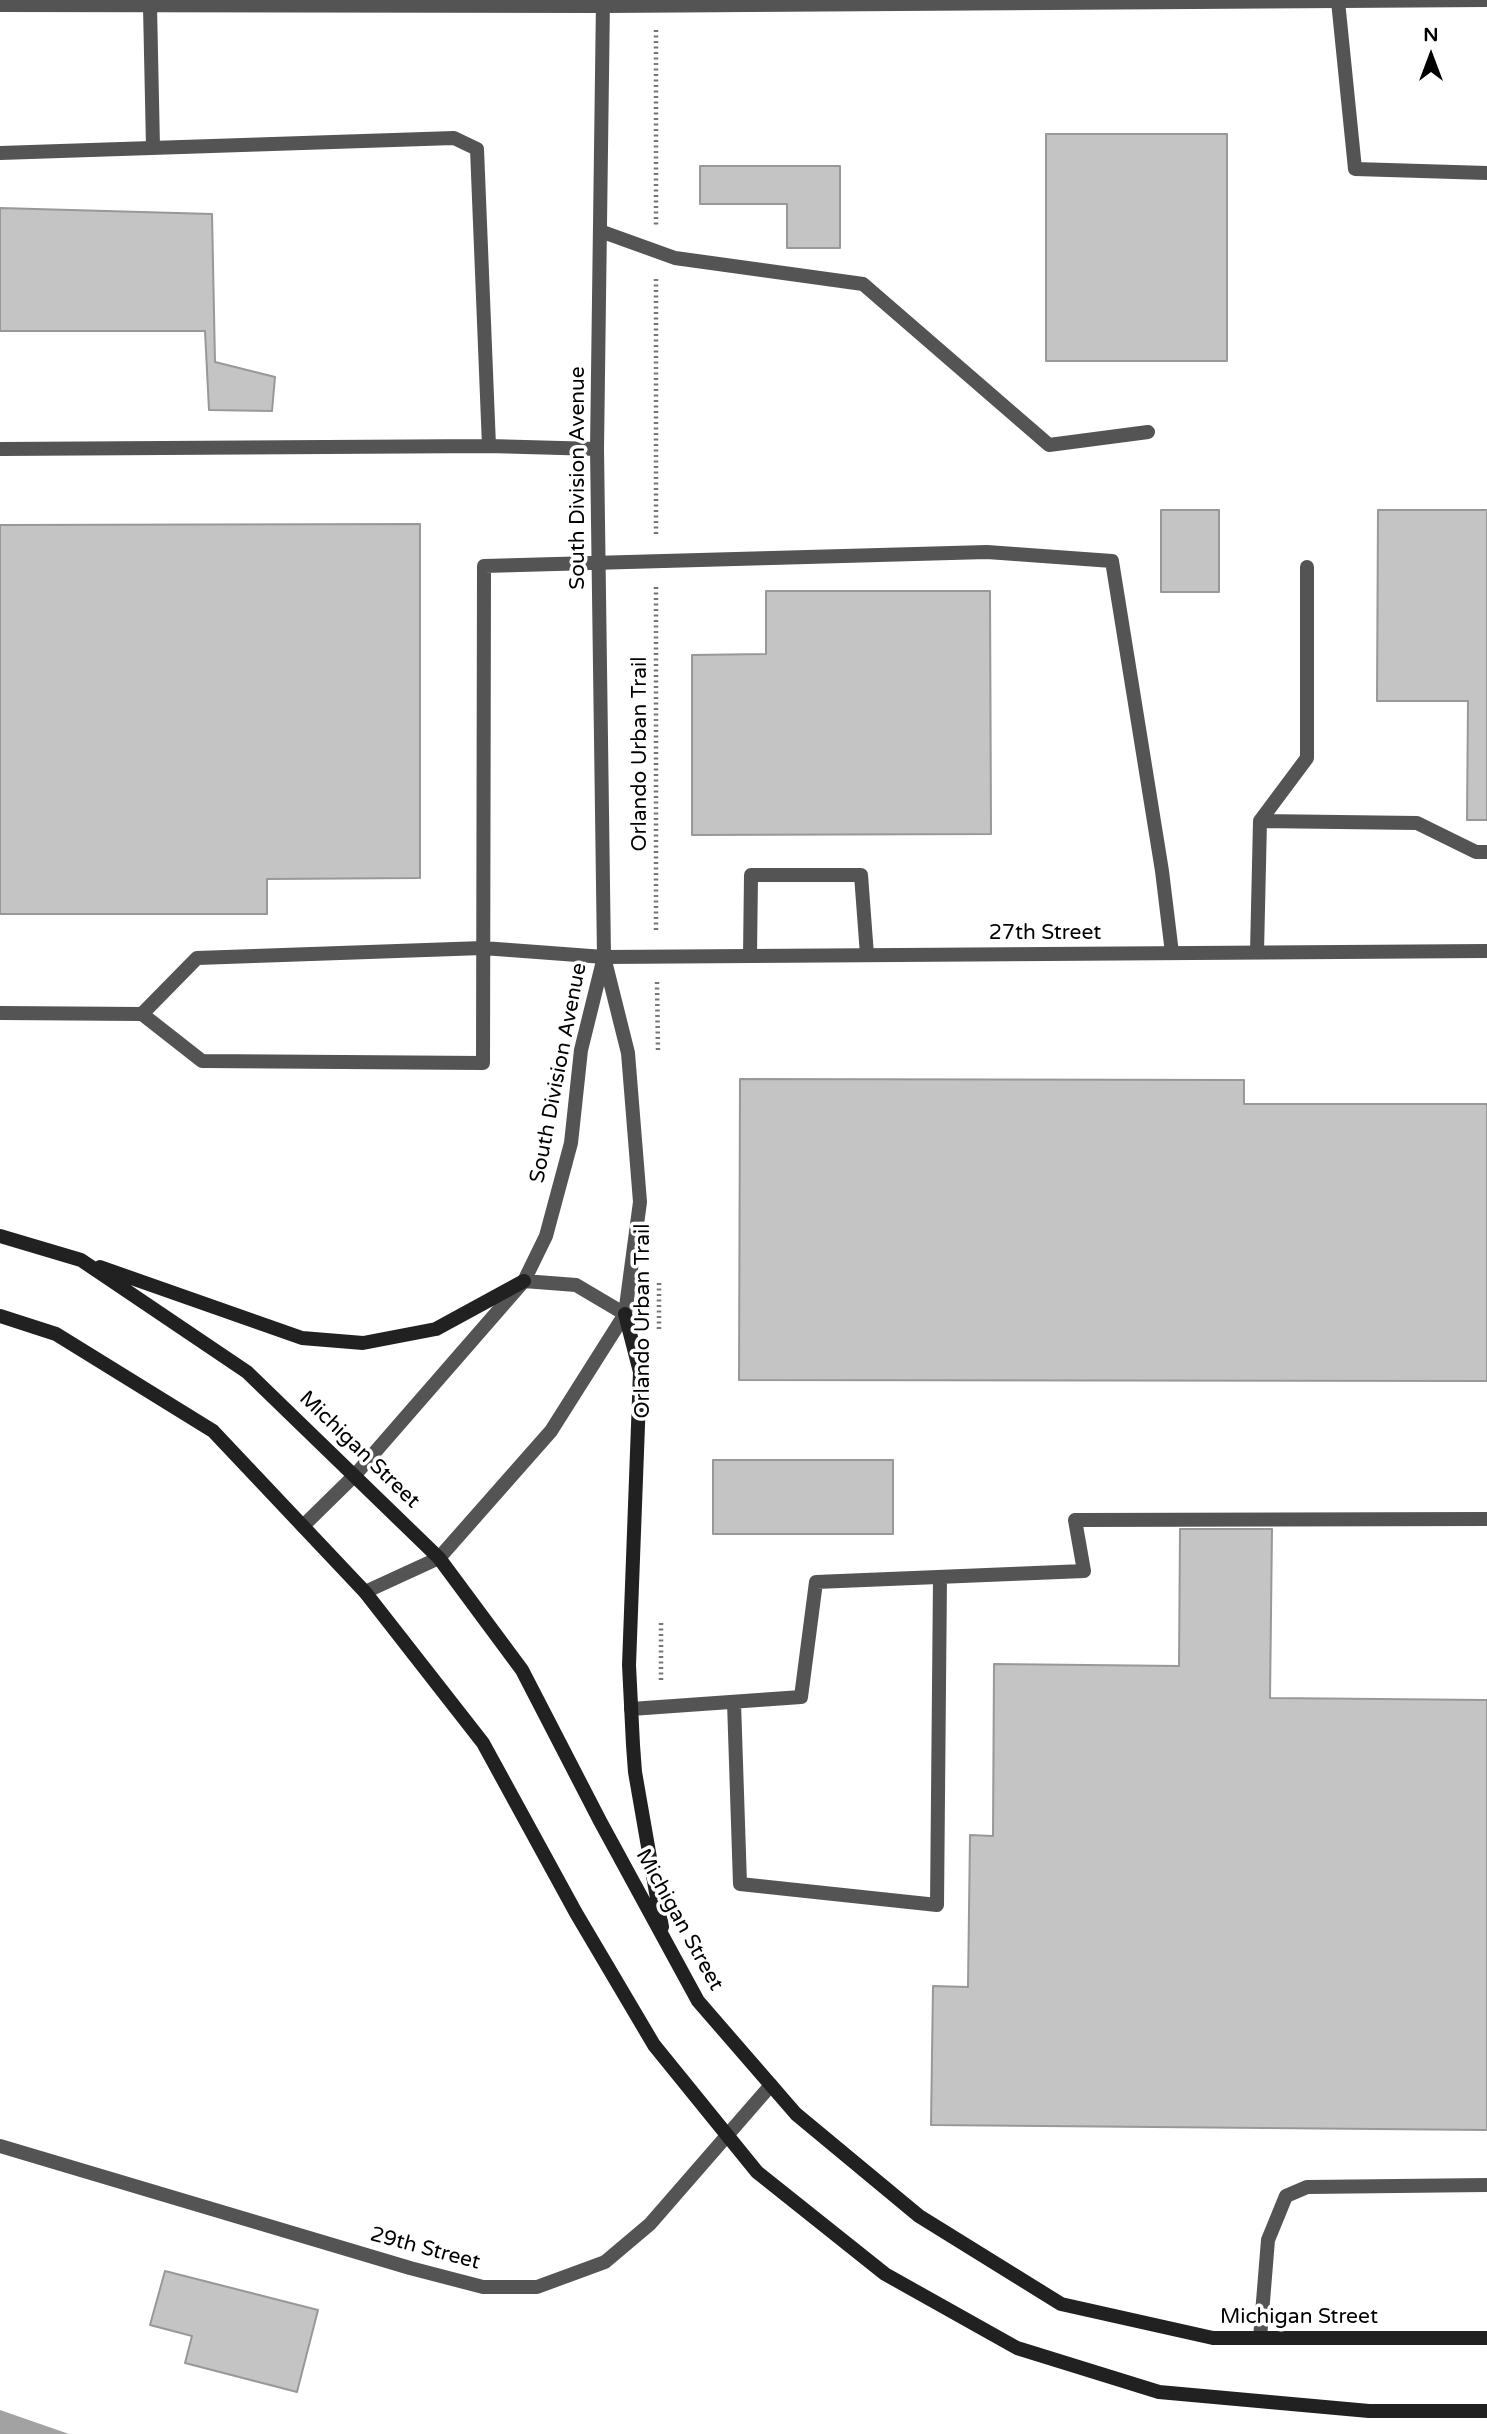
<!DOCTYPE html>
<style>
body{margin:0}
#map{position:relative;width:1487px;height:2434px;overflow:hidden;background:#fff;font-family:"Varela Round",sans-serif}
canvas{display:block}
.north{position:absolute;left:1396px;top:21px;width:70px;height:70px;-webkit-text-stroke:5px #fff;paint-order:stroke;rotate:0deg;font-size:19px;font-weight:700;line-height:28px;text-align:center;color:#000}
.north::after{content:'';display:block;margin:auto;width:24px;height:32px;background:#000;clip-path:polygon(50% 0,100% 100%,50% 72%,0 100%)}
</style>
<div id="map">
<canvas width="1487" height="2434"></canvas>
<div class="north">N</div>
</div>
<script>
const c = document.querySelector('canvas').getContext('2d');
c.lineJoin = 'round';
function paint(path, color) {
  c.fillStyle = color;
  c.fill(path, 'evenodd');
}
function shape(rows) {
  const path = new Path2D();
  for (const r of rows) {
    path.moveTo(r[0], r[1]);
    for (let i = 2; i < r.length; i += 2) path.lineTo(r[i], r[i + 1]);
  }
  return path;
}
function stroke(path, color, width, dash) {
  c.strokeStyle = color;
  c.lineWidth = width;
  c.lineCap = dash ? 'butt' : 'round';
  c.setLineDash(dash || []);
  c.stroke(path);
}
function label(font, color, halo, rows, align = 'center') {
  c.font = font + ' "Varela Round",sans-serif';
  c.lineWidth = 7;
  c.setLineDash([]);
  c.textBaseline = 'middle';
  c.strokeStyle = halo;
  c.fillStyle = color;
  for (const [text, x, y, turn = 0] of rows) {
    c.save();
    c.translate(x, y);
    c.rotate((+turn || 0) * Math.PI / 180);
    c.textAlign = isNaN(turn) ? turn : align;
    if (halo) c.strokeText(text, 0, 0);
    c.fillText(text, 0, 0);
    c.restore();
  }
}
const water = shape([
 [0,2409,0,2410,69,2434,0,2434]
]);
const building = shape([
 [1046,134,1227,134,1227,361,1046,361,1046,134],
 [700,166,840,166,840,248,787,248,787,204,700,204,700,166],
 [0,208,212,214,215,362,275,377,272,411,209,410,205,331,0,331,0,208],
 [1161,510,1219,510,1219,592,1161,592,1161,510],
 [1378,510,1487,510,1487,820,1467,820,1468,701,1377,701,1378,510],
 [420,524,420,878,267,879,267,914,0,914,0,525,420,524],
 [766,591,990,591,991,834,692,835,692,655,766,654,766,591],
 [740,1079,1244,1080,1244,1104,1487,1104,1487,1381,739,1380,740,1079],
 [713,1460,893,1460,893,1534,713,1534,713,1460],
 [1180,1529,1272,1529,1270,1698,1487,1700,1487,2130,931,2125,933,1986,968,1987,970,1835,993,1836,994,1664,1179,1666,1180,1529],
 [165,2271,318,2310,297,2392,185,2363,192,2336,150,2325,165,2271]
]);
const path = shape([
 [656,30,656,225],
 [656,279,656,536],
 [656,587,656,932],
 [657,982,658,1051],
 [659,1283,659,1331],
 [661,1623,661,1681]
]);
const service = shape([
 [1338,1,1355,169,1487,173],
 [150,6,153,147],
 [0,153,454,138,477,149,489,446,597,449],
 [600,231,675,258,863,284,1049,445,1148,432],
 [0,449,489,446],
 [1260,821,1307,758,1307,567],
 [1257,952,1260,821,1417,823,1476,852,1487,852],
 [750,956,751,875,861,875,867,955],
 [0,1013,142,1014,202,1061,483,1063,484,566,987,552,1112,561,1162,871,1172,953],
 [142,1014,197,958,483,948,604,957],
 [734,1702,740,1884,937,1905,940,1577],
 [631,1709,801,1697,816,1582,1084,1571,1075,1520,1487,1519],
 [1260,2338,1268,2240,1286,2196,1307,2187,1487,2185]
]);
const minor = shape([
 [0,5,603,6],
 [604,957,1487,951],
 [0,2146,410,2268,483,2287,537,2287,605,2262,650,2224,771,2085]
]);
const tertiary = shape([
 [603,6,1487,0],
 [524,1281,576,1285,625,1314],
 [303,1526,355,1475,524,1281,546,1236,571,1143,581,1050,603,961],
 [365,1592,439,1558,551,1431,625,1314,640,1202,628,1053,604,957,597,449,603,0]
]);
const secondary = shape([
 [0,1236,81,1260,247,1372,439,1558,522,1670,600,1821,698,2001,796,2114,919,2216,1061,2304,1213,2338,1487,2338],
 [100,1267,302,1338,363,1343,436,1329,524,1281],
 [625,1314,640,1372,629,1665,633,1745,635,1772,662,1927],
 [0,1316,56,1334,213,1431,365,1592,483,1743,576,1913,654,2045,757,2172,885,2274,1017,2348,1159,2392,1369,2411,1487,2411]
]);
const streetNames = [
 ["South Division Avenue",578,478,-90],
 ["Orlando Urban Trail",640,754,-90],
 ["27th Street",1045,933],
 ["South Division Avenue",559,1073,-79],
 ["Orlando Urban Trail",643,1321,-90],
 ["Michigan Street",359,1450,44],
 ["Michigan Street",679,1920,61],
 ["29th Street",425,2249,15],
 ["Michigan Street",1299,2317]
];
paint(water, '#a2a2a2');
paint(building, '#c4c4c4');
stroke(building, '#989898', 2);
stroke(path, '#767676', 4.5, [2, 3.5]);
stroke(service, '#545454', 14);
stroke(minor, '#545454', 14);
stroke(tertiary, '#545454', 14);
stroke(secondary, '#212121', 14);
label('21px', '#000', '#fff', streetNames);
</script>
